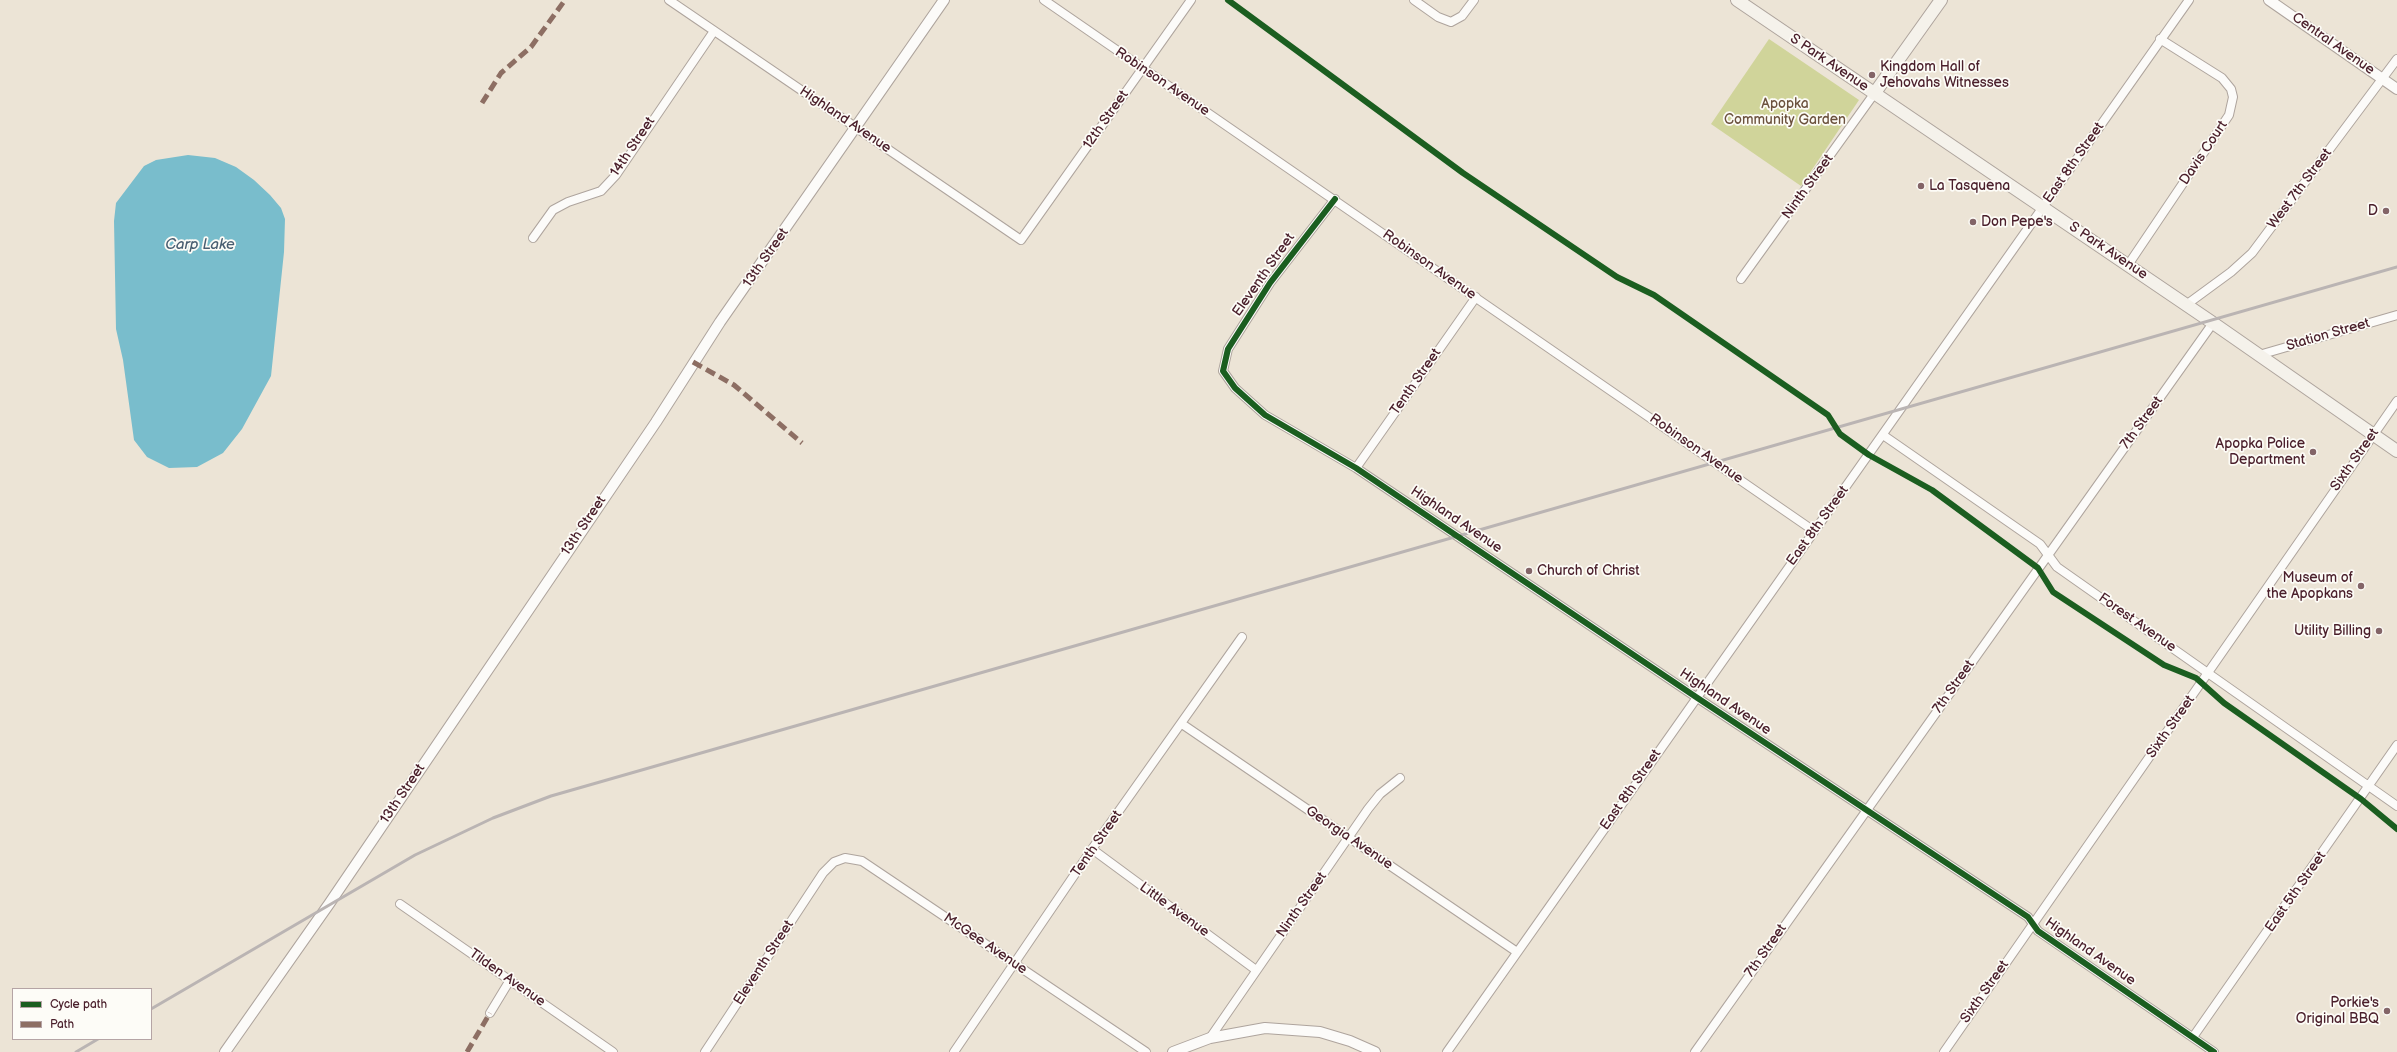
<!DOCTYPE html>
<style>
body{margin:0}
#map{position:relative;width:2397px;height:1052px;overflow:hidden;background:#ece4d6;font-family:"Balsamiq Sans",sans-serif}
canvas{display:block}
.legend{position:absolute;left:12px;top:988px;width:140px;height:52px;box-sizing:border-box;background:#fdfcf7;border:1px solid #b5a4a5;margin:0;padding:5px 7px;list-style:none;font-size:12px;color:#4a1f2b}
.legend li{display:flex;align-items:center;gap:8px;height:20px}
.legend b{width:20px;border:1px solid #b5a4a5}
</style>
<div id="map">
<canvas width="2397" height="1052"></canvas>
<ul class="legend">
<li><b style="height:5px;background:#1b5e20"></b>Cycle path</li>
<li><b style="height:5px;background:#8d6e63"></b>Path</li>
</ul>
</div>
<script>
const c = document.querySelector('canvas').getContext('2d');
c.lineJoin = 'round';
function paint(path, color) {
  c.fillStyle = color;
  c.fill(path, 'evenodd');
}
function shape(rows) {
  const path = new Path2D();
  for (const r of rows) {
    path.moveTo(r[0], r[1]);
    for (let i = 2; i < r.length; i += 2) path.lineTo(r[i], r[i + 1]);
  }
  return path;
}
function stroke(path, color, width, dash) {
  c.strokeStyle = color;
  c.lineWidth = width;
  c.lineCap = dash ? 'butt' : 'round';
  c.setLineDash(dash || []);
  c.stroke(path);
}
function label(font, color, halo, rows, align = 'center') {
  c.font = font + ' "Balsamiq Sans",sans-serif';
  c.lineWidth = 3.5;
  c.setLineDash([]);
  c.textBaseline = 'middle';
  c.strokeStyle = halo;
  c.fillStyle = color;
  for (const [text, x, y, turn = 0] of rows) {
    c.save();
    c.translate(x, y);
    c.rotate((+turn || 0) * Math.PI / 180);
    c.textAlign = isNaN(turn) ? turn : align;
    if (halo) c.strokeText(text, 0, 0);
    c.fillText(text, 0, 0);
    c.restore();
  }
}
const green = shape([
 [1769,39,1859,100,1801,186,1711,124]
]);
const water = shape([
 [188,155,215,158,236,167,254,180,270,195,281,208,285,219,284,252,271,376,242,429,223,453,197,467,169,468,147,457,134,440,123,360,116,329,114,221,116,203,144,166,156,160]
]);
const minor = shape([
 [669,0,1021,240,1191,0],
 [1044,0,1814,531],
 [1414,0,1438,17,1451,22,1462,16,1474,0],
 [1335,199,1270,283,1228,349,1223,371,1235,388,1265,415,1356,468,1696,697,2028,917,2038,931,2214,1052],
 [533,238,553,210,568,202,601,191,616,175,714,31],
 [2128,265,2229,115,2233,97,2231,89,2222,78,2160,39],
 [1741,279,1874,94],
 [2186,305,2231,272,2252,253,2397,59],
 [2259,355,2397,315],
 [1883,435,2040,544,2057,567,2397,806],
 [1356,468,1476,297],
 [1182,724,1517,952],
 [1092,849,1256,970],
 [400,904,613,1052],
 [490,1013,510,980],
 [2193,1037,2397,745],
 [1210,1038,1368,809,1380,794,1400,778],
 [705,1052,823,873,834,862,845,858,862,861,1146,1052],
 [954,1052,1092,849,1242,637],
 [1447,1052,2189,0],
 [1695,1052,2213,323],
 [1944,1052,2397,401]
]);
const tertiary = shape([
 [2269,0,2397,89],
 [225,1052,329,904,656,422,720,322,944,0],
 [1173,1052,1210,1038,1265,1028,1320,1032,1350,1041,1375,1052]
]);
const secondary = shape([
 [1737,0,2213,323,2397,451],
 [1874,94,1941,0]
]);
const rail = shape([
 [151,1009,415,855,493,818,551,796,2397,267],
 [76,1052,98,1039]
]);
const quiet = shape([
 [482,103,501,73,531,47,565,0],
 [693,362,734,385,802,443],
 [467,1052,490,1013]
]);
const cycleway = shape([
 [1228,0,1463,173,1617,277,1654,295,1828,415,1840,434,1869,455,1932,490,2038,568,2053,592,2164,665,2196,678,2224,703,2361,799,2397,829],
 [1335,199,1270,283,1228,349,1223,371,1235,388,1265,415,1356,468,1696,697,2028,917,2038,931,2214,1052]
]);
const markers = [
 [1872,75,4,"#836467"],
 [1921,186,4,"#836467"],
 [2386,211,4,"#836467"],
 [1973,222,4,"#836467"],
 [2313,452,4,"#836467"],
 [1529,571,4,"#836467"],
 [2361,586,4,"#836467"],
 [2379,631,4,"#836467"],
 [2387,1011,4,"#836467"]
];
const streetNames = [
 ["Central Avenue",2333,44,35],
 ["S Park Avenue",1829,63,34],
 ["Robinson Avenue",1162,82,34],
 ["Highland Avenue",845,120,34],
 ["12th Street",1106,120,-55],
 ["14th Street",633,147,-56],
 ["Davis Court",2204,153,-56],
 ["East 8th Street",2074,163,-55],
 ["Ninth Street",1808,187,-54],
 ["West 7th Street",2300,189,-53],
 ["S Park Avenue",2108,251,34],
 ["13th Street",766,258,-55],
 ["Robinson Avenue",1429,265,35],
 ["Eleventh Street",1264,275,-55],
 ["Station Street",2328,335,-16],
 ["Tenth Street",1416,382,-55],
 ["7th Street",2142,423,-54],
 ["Robinson Avenue",1696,449,35],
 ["Sixth Street",2355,460,-55],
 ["Highland Avenue",1456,520,34],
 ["13th Street",584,526,-56],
 ["East 8th Street",1818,526,-54],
 ["Forest Avenue",2137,623,35],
 ["7th Street",1954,687,-55],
 ["Highland Avenue",1725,702,34],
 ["Sixth Street",2171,727,-55],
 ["East 8th Street",1631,790,-55],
 ["13th Street",403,794,-56],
 ["Georgia Avenue",1349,838,34],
 ["Tenth Street",1097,844,-55],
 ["East 5th Street",2296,892,-55],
 ["Ninth Street",1302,905,-55],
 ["Little Avenue",1174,910,36],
 ["McGee Avenue",985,944,34],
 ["7th Street",1766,951,-55],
 ["Highland Avenue",2090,952,35],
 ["Eleventh Street",764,963,-57],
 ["Tilden Avenue",507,978,35],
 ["Sixth Street",1985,992,-55]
];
const poiNames = [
 ["Kingdom Hall of",1880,67,"left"],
 ["Jehovahs Witnesses",1880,83,"left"],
 ["La Tasquena",1929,186,"left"],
 ["D",2378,211],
 ["Don Pepe's",1981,222,"left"],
 ["Apopka Police",2305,444],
 ["Department",2305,460],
 ["Church of Christ",1537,571,"left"],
 ["Museum of",2353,578],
 ["the Apopkans",2353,594],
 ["Utility Billing",2371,631],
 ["Porkie's",2379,1003],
 ["Original BBQ",2379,1019]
];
const parkNames = [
 ["Apopka",1785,104],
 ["Community Garden",1785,120]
];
const waterNames = [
 ["Carp Lake",200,245]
];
paint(green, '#d0d49a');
paint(water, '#79bdcc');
stroke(minor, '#aea49d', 10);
stroke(tertiary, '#aea49d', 12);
stroke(secondary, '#aea49d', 14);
stroke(minor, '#fcfbf9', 8);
stroke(tertiary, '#fcfbf9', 10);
stroke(secondary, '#f5f2eb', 12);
stroke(rail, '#bab4b3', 3);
stroke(quiet, '#8d6e63', 5, [10, 5]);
stroke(cycleway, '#1b5e20', 6);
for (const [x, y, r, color] of markers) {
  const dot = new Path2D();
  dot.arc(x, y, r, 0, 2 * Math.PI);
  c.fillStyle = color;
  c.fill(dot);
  stroke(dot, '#fdfcf7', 1.5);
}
label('14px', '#4a1f2b', '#fdfcf7', streetNames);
label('14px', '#4a1f2b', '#fdfcf7', poiNames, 'right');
label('14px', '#6b513d', '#fdfcf7', parkNames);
label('italic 15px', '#495e71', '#fdfcf7', waterNames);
</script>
